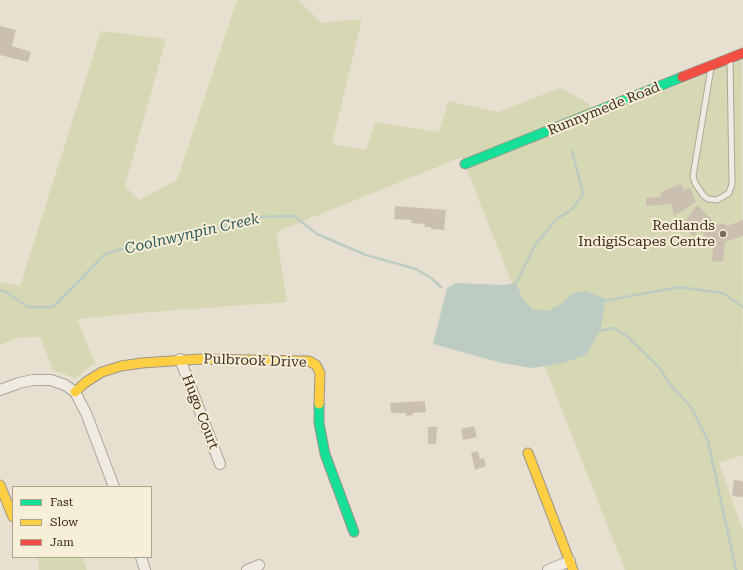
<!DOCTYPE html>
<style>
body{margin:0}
#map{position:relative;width:743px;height:570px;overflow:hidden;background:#e7e0d1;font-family:"Roboto Serif",serif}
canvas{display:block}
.legend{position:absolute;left:12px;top:486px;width:140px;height:72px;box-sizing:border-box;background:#f7eed8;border:1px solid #ada18e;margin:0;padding:5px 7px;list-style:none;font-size:12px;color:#3d2e20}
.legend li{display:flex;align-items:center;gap:8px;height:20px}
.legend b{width:20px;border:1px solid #ada18e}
</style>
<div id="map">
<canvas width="743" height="570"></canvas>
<ul class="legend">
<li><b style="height:5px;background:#16e098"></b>Fast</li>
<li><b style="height:5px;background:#ffcf43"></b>Slow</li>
<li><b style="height:5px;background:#f24e42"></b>Jam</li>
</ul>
</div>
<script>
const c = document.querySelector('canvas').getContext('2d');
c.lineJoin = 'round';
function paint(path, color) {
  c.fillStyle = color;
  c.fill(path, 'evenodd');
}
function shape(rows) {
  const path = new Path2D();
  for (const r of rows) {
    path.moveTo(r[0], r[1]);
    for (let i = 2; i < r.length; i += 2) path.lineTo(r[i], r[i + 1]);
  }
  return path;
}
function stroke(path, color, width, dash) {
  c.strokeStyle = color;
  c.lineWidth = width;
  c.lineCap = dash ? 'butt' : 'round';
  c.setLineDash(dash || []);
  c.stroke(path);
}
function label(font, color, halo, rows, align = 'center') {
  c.font = font + ' "Roboto Serif",serif';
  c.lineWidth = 4;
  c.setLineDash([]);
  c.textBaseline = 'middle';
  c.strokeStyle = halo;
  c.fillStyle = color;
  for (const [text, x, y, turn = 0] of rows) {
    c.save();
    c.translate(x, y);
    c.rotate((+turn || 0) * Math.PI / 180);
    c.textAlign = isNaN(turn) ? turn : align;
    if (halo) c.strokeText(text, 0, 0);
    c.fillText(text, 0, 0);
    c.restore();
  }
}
const green = shape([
 [237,0,298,0,322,23,362,19,332,144,366,150,375,122,439,132,448,101,498,112,560,88,588,103,596,118,742,60,743,455,719,463,743,531,743,570,625,570,462,157,276,232,287,302,163,311,77,319,95,363,75,378,53,370,40,337,17,338,0,345,0,282,20,286,101,31,166,39,125,186,139,200,177,180],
 [38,557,82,557,87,570,39,570]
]);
const water = shape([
 [456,283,504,285,516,283,522,297,532,309,548,311,561,304,573,293,586,291,606,299,600,331,586,355,560,364,532,368,502,363,433,344,447,288]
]);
const stream = shape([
 [515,285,535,245,556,220,572,209,583,194,572,151],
 [0,290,6,292,28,307,53,307,105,254,146,242,177,239,257,217,294,216,317,234,366,255,416,269,431,278,441,287],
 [604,301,679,287,723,293,743,307],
 [598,331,614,328,627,336,659,367,669,383,691,407,708,441,736,570]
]);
const building = shape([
 [0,26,16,30,12,46,31,52,28,62,0,55],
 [681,184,684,190,690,188,696,202,674,216,671,204,646,206,646,198,661,197,661,192],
 [697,205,717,225,722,223,727,226,743,220,743,236,725,242,723,262,712,261,713,247,699,228,694,236,682,226],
 [395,206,446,210,444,230,431,229,431,227,424,227,425,224,411,223,411,220,394,219],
 [425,401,426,412,413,413,413,415,406,416,406,413,391,413,390,403],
 [474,426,477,437,463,440,461,429],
 [428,427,437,427,436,444,428,444],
 [478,451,480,459,484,458,486,466,475,470,471,453],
 [734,480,743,481,743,497,732,496]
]);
const lane = shape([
 [711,68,693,176,695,183,703,195,708,199,717,200,729,193,732,184,730,59]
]);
const street = shape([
 [180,359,220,464],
 [0,390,19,383,33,380,51,380,65,385,75,392,86,413,114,487],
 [141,557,145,570],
 [247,570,259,565],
 [548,570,570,561]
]);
const fast = shape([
 [465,164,682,77],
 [319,404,319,423,325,454,354,532]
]);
const slow = shape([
 [75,392,86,382,102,372,121,366,142,363,200,359,309,361,316,365,320,373,319,404],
 [528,453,573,570],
 [0,485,13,517]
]);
const jam = shape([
 [682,77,743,53]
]);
const markers = [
 [723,234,4,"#786c5e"]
];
const streetNames = [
 ["Runnymede Road",604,109,-22],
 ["Pulbrook Drive",255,361,2],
 ["Hugo Court",200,412,69]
];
const poiNames = [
 ["Redlands",715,226],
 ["IndigiScapes Centre",715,242]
];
const waterNames = [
 ["Coolnwynpin Creek",192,234,-13]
];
paint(green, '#d6d7b3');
paint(water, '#bcccc2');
stroke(stream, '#bcccc2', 2.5);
paint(building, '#cbbfb2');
stroke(lane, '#ada599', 7);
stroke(street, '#ada599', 12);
stroke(fast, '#9c958a', 11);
stroke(slow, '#9c958a', 11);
stroke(jam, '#9c958a', 11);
stroke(lane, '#efebe3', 5);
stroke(street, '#efebe3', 10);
stroke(fast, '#16e098', 9);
stroke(slow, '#ffcf43', 9);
stroke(jam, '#f24e42', 9);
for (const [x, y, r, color] of markers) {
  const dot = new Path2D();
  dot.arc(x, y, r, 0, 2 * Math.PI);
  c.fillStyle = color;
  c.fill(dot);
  stroke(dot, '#f7eed8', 1.5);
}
label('14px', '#3d2e20', '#f7eed8', streetNames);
label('14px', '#3d2e20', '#f7eed8', poiNames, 'right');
label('italic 15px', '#2f5d5a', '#f7eed8', waterNames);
</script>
